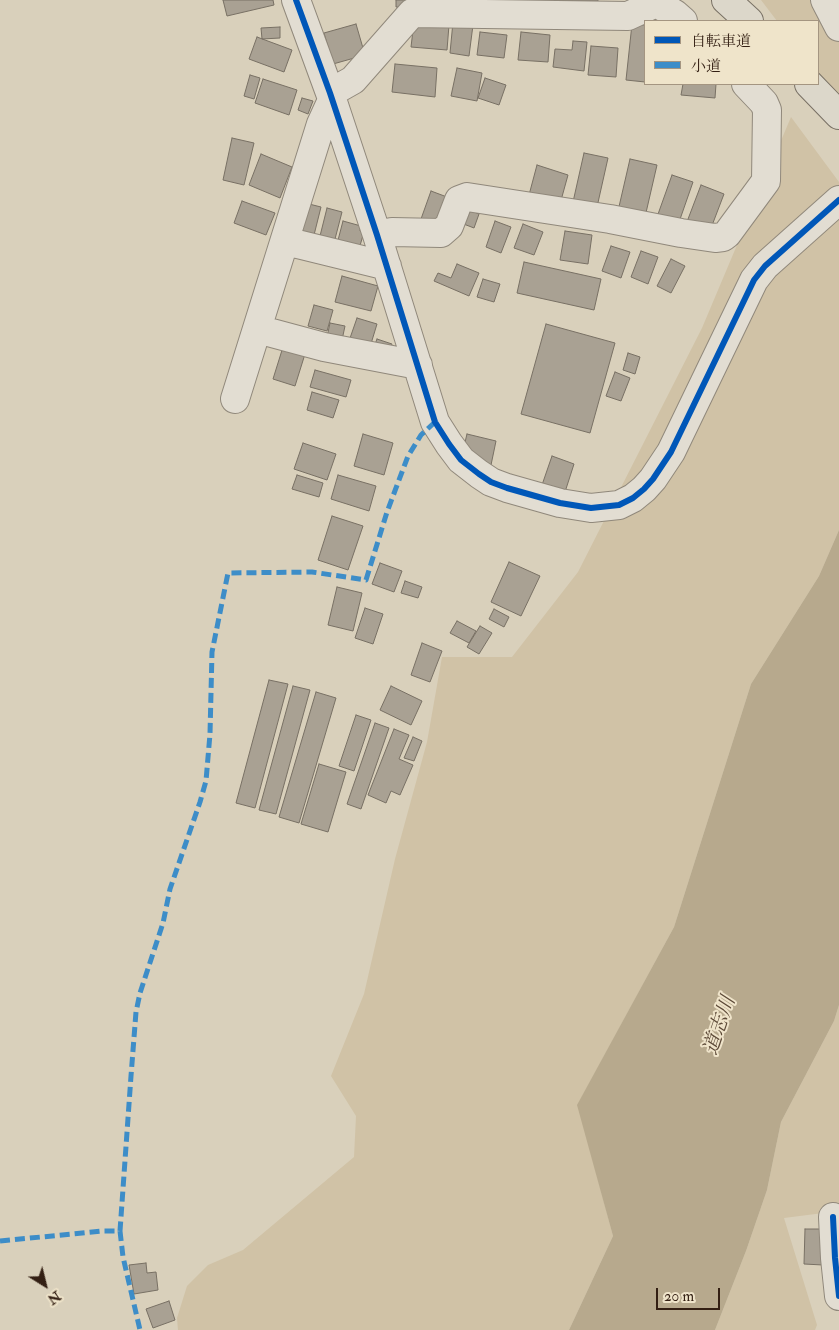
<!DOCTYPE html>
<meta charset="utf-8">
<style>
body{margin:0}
#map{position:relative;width:839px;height:1330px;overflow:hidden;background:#d9d0bb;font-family:"IM FELL Double Pica","Noto Serif JP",serif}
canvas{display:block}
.legend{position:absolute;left:644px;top:20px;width:175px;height:65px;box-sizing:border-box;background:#efe4ca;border:1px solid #a49581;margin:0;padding:6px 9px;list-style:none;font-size:15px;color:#331f13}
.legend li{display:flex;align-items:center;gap:10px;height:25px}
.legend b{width:25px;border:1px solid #a49581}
.north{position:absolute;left:20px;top:1260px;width:50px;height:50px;-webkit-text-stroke:4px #efe4ca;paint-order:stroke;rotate:144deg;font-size:14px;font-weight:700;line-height:20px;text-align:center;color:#331f13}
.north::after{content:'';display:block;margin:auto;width:18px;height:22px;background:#331f13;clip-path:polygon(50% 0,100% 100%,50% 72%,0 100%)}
.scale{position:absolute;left:656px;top:1288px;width:64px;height:22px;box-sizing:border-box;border:2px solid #331f13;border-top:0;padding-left:6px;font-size:15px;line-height:18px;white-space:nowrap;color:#331f13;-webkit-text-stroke:4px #efe4ca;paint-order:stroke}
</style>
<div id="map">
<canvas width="839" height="1330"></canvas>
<ul class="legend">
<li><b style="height:6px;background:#0057b8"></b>自転車道</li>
<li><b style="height:6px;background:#3d8dc8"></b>小道</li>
</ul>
<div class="north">N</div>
<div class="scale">20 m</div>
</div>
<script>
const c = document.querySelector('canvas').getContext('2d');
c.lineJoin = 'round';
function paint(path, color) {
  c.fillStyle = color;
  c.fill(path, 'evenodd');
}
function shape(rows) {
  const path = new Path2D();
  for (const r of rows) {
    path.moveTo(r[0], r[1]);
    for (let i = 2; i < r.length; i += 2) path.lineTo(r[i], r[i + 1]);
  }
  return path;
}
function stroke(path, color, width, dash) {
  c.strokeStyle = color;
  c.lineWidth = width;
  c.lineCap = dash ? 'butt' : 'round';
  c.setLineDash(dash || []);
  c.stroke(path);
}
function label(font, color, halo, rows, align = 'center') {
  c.font = font + ' "IM FELL Double Pica","Noto Serif JP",serif';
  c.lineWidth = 4;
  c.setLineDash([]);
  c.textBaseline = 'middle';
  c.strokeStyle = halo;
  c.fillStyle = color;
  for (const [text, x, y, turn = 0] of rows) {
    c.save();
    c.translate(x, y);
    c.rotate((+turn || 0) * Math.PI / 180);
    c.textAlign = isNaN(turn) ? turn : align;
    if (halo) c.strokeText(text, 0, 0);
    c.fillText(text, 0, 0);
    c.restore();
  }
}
const green = shape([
 [761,0,839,0,839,96,818,73,818,21,777,21],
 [791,117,839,182,839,530,819,576,751,684,674,927,578,1104,613,1236,569,1330,178,1330,177,1318,187,1286,208,1265,243,1250,354,1157,356,1116,331,1076,364,994,395,859,427,742,442,657,512,657,578,572,702,328],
 [839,1005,839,1211,784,1218,817,1325,815,1330,715,1330,746,1251,767,1190,781,1122,834,1021]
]);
const water = shape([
 [839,530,839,1005,834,1021,781,1122,767,1190,746,1251,715,1330,569,1330,613,1236,577,1105,674,927,751,684,819,576]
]);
const building = shape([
 [223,0,273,0,274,5,227,16,223,0],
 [396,0,412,0,412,8,396,7,396,0],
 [545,0,598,0,597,8,545,6,545,0],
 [414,22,449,25,447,50,411,47,414,22],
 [453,22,473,25,469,56,450,53,453,22],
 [356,24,365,55,333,64,324,33,356,24],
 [632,24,645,25,645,82,626,80,632,24],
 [280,27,280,38,262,39,261,28,280,27],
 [480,32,507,35,504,58,477,55,480,32],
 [521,32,550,35,548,62,518,60,521,32],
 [257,37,292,50,284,72,249,59,257,37],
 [573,41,587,42,584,71,553,67,555,49,572,50,573,41],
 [591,46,618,48,616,77,588,75,591,46],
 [395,64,437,68,435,97,392,92,395,64],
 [457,68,482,73,477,101,451,96,457,68],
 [250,75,260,78,254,99,244,96,250,75],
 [485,78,506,85,499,105,478,98,485,78],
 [263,79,297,90,289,115,255,103,263,79],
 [683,84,716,84,715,98,681,95,683,84],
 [302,98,313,101,308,114,298,110,302,98],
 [232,138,254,143,244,185,223,180,232,138],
 [584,153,608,158,597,207,573,202,584,153],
 [261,154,292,167,280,198,249,185,261,154],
 [630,159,657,165,645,217,618,211,630,159],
 [537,165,568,175,560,204,529,195,537,165],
 [672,175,693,182,678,225,657,217,672,175],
 [701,185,724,194,708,236,685,227,701,185],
 [431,191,447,197,437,225,421,219,431,191],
 [242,201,275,213,266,235,234,223,242,201],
 [305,203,321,207,314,235,298,231,305,203],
 [327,208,342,212,335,239,320,236,327,208],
 [467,209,479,214,474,228,461,223,467,209],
 [343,221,361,226,360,231,364,232,359,249,337,244,343,221],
 [495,221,511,227,501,253,486,247,495,221],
 [523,224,543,232,534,255,514,248,523,224],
 [565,231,592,235,588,264,560,260,565,231],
 [611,246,630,252,621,278,602,271,611,246],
 [641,251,658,257,648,284,631,277,641,251],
 [671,259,685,266,671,293,657,286,671,259],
 [524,262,601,279,594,310,517,293,524,262],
 [457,264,479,273,469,296,434,281,438,273,451,278,457,264],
 [342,276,378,286,371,311,335,302,342,276],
 [483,279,500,284,494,302,477,297,483,279],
 [314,305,333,310,327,331,308,326,314,305],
 [357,318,377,324,370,347,349,341,357,318],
 [330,323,345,326,342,340,327,337,330,323],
 [546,324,615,343,590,433,521,414,546,324],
 [377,339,392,344,389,352,374,347,377,339],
 [283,347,305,354,295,386,273,379,283,347],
 [628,353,640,357,635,374,623,370,628,353],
 [315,370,351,380,346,397,310,387,315,370],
 [615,372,630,378,621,401,606,396,615,372],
 [312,392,339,400,333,418,307,410,312,392],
 [363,434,393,443,384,475,354,466,363,434],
 [467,434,496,441,491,465,461,459,467,434],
 [303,443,336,454,327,480,294,469,303,443],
 [552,456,574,464,565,492,542,485,552,456],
 [297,475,323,483,319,497,292,489,297,475],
 [338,475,376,486,369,511,331,499,338,475],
 [332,516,363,526,348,570,318,560,332,516],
 [509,562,540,576,521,616,491,602,509,562],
 [380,563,402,571,394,592,372,584,380,563],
 [405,581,422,587,418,598,401,593,405,581],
 [337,587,362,593,353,631,328,625,337,587],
 [365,608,383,614,373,644,355,638,365,608],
 [494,609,509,617,504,627,489,619,494,609],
 [457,621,476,631,469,643,450,633,457,621],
 [480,626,492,633,479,654,467,647,480,626],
 [422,643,442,651,430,682,411,675,422,643],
 [269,680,288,684,255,808,236,803,269,680],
 [293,686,310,690,276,814,259,810,293,686],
 [391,686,422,701,411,725,380,710,391,686],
 [316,692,336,698,299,823,279,817,316,692],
 [356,715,371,720,354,771,339,766,356,715],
 [375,723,389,728,361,809,347,804,375,723],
 [394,729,409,735,399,759,413,765,400,795,391,791,386,803,368,795,394,729],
 [413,737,422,741,414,761,404,758,413,737],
 [319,764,346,772,328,832,301,824,319,764],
 [805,1229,824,1229,823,1265,804,1264,805,1229],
 [146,1263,147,1273,156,1272,158,1290,134,1294,129,1265,146,1263],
 [169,1301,175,1320,153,1328,146,1309,169,1301]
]);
const minor = shape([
 [296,0,330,93,377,235,435,422,449,444,461,460,479,474,491,482,507,488,560,503,591,508,619,505,633,498,644,489,653,479,671,452,754,280,765,266,839,200],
 [654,0,656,3,675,14,683,21],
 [825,0,839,27],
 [330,93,353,80,412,13,628,16,656,3],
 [377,235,392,232,441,233,449,226,459,200,467,197,610,219,681,233,715,238,723,237,727,234,766,181,767,110,764,103,746,84],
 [285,241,387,266],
 [257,329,324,347,418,365],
 [235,399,321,124,332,100],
 [833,1217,835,1258,839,1296]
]);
const highway = shape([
 [726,0,749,21],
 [809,84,839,115]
]);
const quiet = shape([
 [120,1231,123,1257,140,1330],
 [0,1241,103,1231,120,1231,131,1076,136,1012,140,993,163,923,170,889,200,802,206,781,210,734,212,652,228,573,312,572,366,580,387,512,408,456,421,435,435,422]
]);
const cycleway = shape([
 [296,0,330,93,377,235,435,422,449,444,461,460,479,474,491,482,507,488,560,503,591,508,619,505,633,498,644,489,653,479,671,452,754,280,765,266,839,200],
 [833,1217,835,1258,839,1296]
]);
const waterNames = [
 ["道志川",721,1026,-71]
];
paint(green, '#d0c2a6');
paint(water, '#b7a98d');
paint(building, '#a9a193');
stroke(building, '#787064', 1);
stroke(minor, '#90887b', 30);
stroke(highway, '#787064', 30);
stroke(minor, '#e2ddd2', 28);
stroke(highway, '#dcd7ca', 28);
stroke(quiet, '#3d8dc8', 5, [10, 5]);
stroke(cycleway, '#0057b8', 6);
label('italic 20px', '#5c4937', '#efe4ca', waterNames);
</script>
